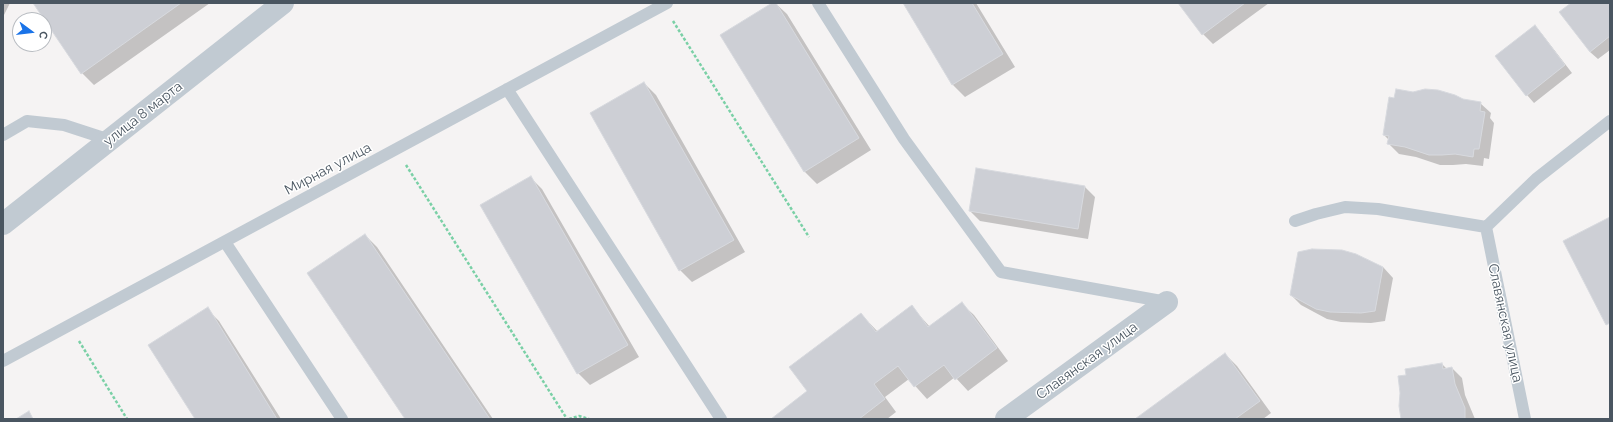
<!DOCTYPE html>
<meta charset="utf-8">
<style>
body{margin:0}
#map{position:relative;width:1613px;height:422px;overflow:hidden;background:#f5f3f3;font-family:Raleway,sans-serif}
canvas{display:block}
.frame{position:absolute;inset:0;border:4px solid #4a5661;pointer-events:none}
.north{position:absolute;left:12px;top:12px;width:40px;height:40px;box-sizing:border-box;background:#fff;border:1px solid #b7bbc0;border-radius:50%;rotate:105deg;font-size:11px;font-weight:700;line-height:16px;text-align:center;color:#4a5661}
.north::after{content:'';display:block;margin:auto;width:14px;height:18px;background:#1a73e8;clip-path:polygon(50% 0,100% 100%,50% 72%,0 100%)}
</style>
<div id="map">
<canvas width="1613" height="422"></canvas>
<div class="frame"></div>
<div class="north">С</div>
</div>
<script>
const c = document.querySelector('canvas').getContext('2d');
c.lineJoin = 'round';
function paint(path, color) {
  c.fillStyle = color;
  c.fill(path, 'evenodd');
}
function shape(rows) {
  const path = new Path2D();
  for (const r of rows) {
    path.moveTo(r[0], r[1]);
    for (let i = 2; i < r.length; i += 2) path.lineTo(r[i], r[i + 1]);
  }
  return path;
}
function stroke(path, color, width, dash) {
  c.strokeStyle = color;
  c.lineWidth = width;
  c.lineCap = dash ? 'butt' : 'round';
  c.setLineDash(dash || []);
  c.stroke(path);
}
function label(font, color, halo, rows, align = 'center') {
  c.font = font + ' Raleway,sans-serif';
  c.lineWidth = 3;
  c.setLineDash([]);
  c.textBaseline = 'middle';
  c.strokeStyle = halo;
  c.fillStyle = color;
  for (const [text, x, y, turn = 0] of rows) {
    c.save();
    c.translate(x, y);
    c.rotate((+turn || 0) * Math.PI / 180);
    c.textAlign = isNaN(turn) ? turn : align;
    if (halo) c.strokeText(text, 0, 0);
    c.fillText(text, 0, 0);
    c.restore();
  }
}
const shadow = shape([
 [3,3,10,3,3,17],
 [34,3,210,3,94,85,82,73],
 [773,3,775,3,787,14,871,150,817,184,805,172,721,36],
 [904,3,976,3,1015,67,965,97,953,85],
 [1180,3,1269,3,1213,44,1203,34],
 [1572,3,1610,3,1610,50,1598,59,1590,52],
 [1535,27,1542,34,1572,73,1534,103,1527,95],
 [644,83,656,95,745,252,692,282,680,270,591,113],
 [1463,100,1480,103,1491,113,1490,118,1494,123,1489,159,1484,158,1483,166,1466,164,1453,165,1440,165,1416,157,1399,154,1389,144,1389,140,1384,135],
 [530,177,542,189,639,357,590,385,578,373],
 [1085,187,1095,197,1088,239,980,221,970,211],
 [365,235,377,247,493,419,406,419],
 [1383,267,1393,278,1385,321,1371,323,1341,322,1327,319,1301,305,1291,295],
 [961,303,974,315,1008,361,968,391,955,377,927,399,909,379,885,397,896,412,887,419,772,419,809,392,861,314,878,332,912,307,930,327],
 [207,309,219,321,281,419,196,419],
 [1225,354,1237,366,1271,413,1263,419,1137,419],
 [1442,364,1447,369,1452,368,1462,378,1465,395,1475,419,1402,419,1407,376]
]);
const building = shape([
 [33,3,181,3,81,74,33,3],
 [772,3,776,3,859,138,804,172,720,35,772,3],
 [903,3,972,3,1003,54,952,85,903,3],
 [1178,3,1245,3,1202,35,1178,3],
 [1571,3,1610,3,1610,36,1590,52,1559,12,1571,3],
 [1535,25,1565,65,1526,96,1495,56,1535,25],
 [644,82,734,240,679,271,590,113,644,82],
 [1396,89,1413,92,1425,89,1438,90,1455,95,1463,99,1481,102,1480,111,1485,112,1479,149,1474,149,1473,157,1455,154,1442,155,1429,155,1405,147,1387,144,1389,136,1383,135,1389,97,1394,98,1396,89],
 [976,168,1085,186,1078,229,969,211,976,168],
 [531,176,628,345,577,374,480,205,531,176],
 [1610,217,1610,323,1606,325,1563,241,1610,217],
 [365,234,490,419,405,419,307,273,365,234],
 [1312,249,1342,250,1356,254,1383,267,1375,311,1361,313,1330,312,1316,309,1290,295,1298,252,1312,249],
 [962,302,997,348,955,380,944,365,914,387,898,366,874,384,885,399,859,419,771,419,807,391,789,367,861,313,876,332,912,305,928,327,962,302],
 [208,307,277,419,195,419,148,345,208,307],
 [1225,353,1260,401,1235,419,1135,419,1225,353],
 [1442,363,1443,369,1452,367,1455,384,1465,408,1465,419,1401,419,1399,406,1400,393,1398,376,1406,375,1405,369,1442,363],
 [29,411,33,419,16,419,29,411]
]);
const path = shape([
 [673,21,809,237],
 [406,165,567,419],
 [79,341,127,419],
 [569,419,579,416,589,419]
]);
const service = shape([
 [818,3,904,139,1001,272,1167,302],
 [507,89,721,419],
 [3,135,27,121,64,125,110,140],
 [1295,221,1316,214,1345,207,1378,209,1486,227],
 [1486,227,1525,419],
 [1486,227,1536,179,1610,121],
 [225,242,342,419],
 [3,361,667,3]
]);
const minor = shape([
 [3,224,283,3],
 [1006,419,1167,302]
]);
const streetNames = [
 ["улица 8 марта",143,114,-38],
 ["Мирная улица",328,169,-28],
 ["Славянская улица",1505,323,78],
 ["Славянская улица",1087,361,-36]
];
paint(shadow, '#0003');
paint(building, '#cdcfd5');
stroke(building, '#d7d9de', 1);
stroke(path, '#7ad0a6', 2.5, [3, 2]);
stroke(service, '#c1cad2', 12);
stroke(minor, '#c1cad2', 22);
label('14px', '#4a5661', '#fff', streetNames);
</script>
